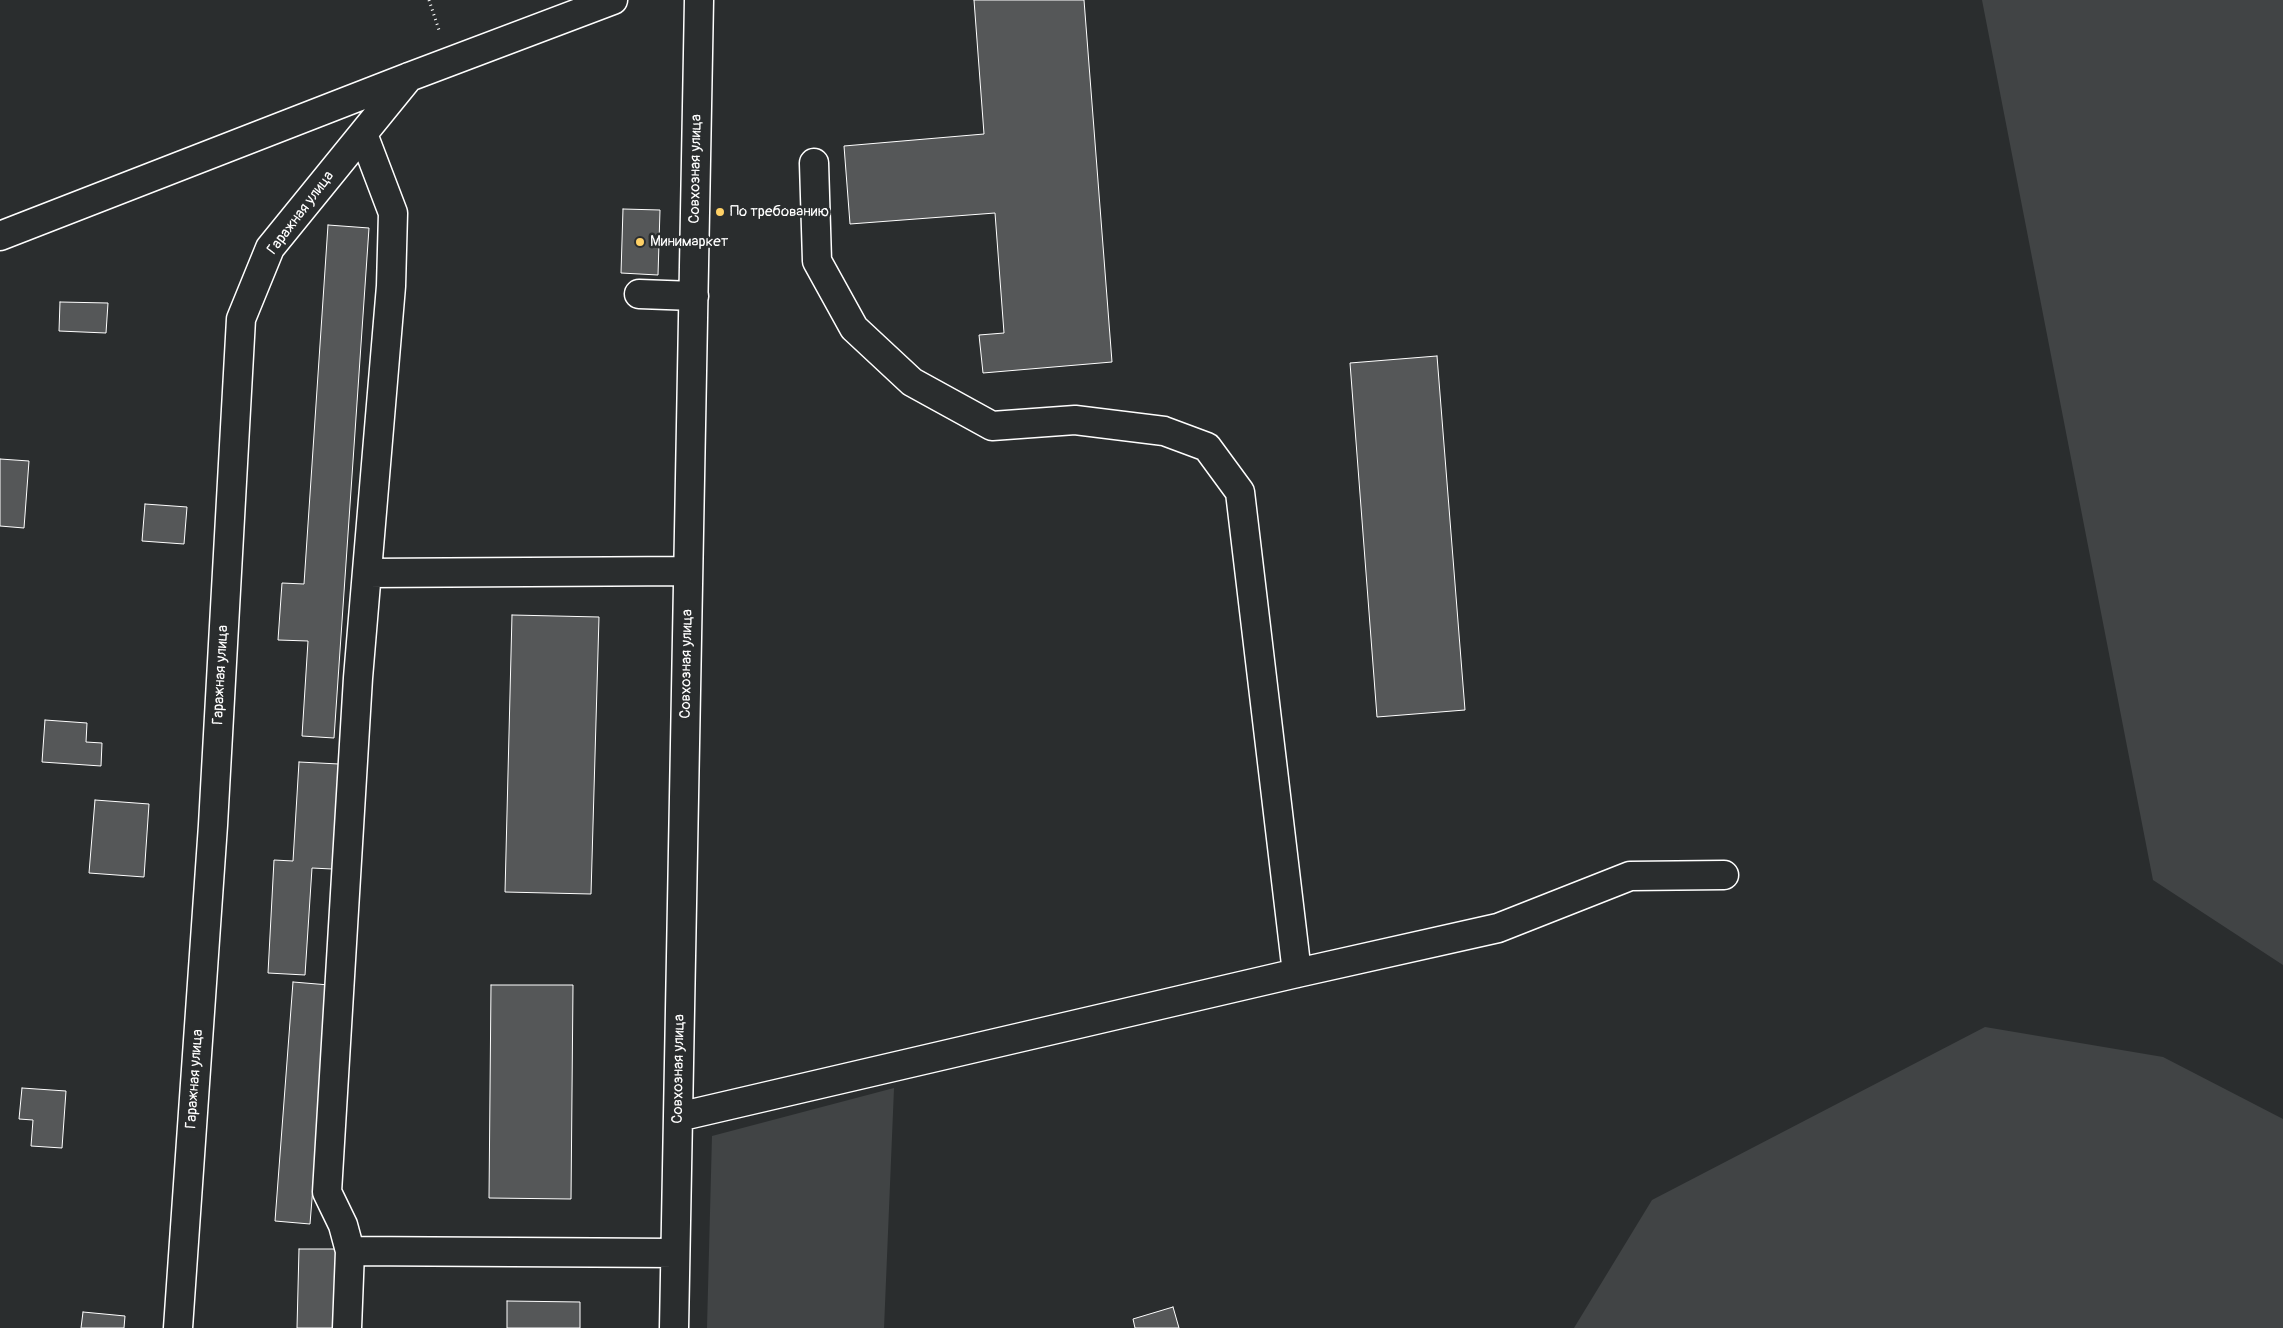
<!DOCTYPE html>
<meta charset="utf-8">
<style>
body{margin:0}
canvas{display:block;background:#2a2d2e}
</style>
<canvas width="2283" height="1328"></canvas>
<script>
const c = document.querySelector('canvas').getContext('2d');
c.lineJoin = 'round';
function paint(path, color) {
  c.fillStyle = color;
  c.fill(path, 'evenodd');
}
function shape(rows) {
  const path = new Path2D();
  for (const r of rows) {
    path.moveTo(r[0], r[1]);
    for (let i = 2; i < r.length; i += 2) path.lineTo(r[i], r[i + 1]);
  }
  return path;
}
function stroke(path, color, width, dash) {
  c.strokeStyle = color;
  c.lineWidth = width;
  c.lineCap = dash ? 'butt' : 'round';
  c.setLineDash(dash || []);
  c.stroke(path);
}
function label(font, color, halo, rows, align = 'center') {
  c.font = font + ' Pangolin,sans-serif';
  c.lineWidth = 5;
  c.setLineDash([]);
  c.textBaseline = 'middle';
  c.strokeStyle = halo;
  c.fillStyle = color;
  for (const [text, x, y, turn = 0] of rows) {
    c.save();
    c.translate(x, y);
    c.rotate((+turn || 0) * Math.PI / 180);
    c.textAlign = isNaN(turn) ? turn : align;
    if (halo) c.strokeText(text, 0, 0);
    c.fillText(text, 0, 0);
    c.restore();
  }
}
const green = shape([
 [1982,0,2283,0,2283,965,2153,880],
 [1985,1027,2163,1057,2283,1119,2283,1328,1574,1328,1652,1200],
 [894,1088,884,1328,707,1328,712,1136]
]);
const building = shape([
 [974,0,1084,0,1112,362,983,373,979,335,1004,333,995,213,850,224,844,146,984,134,974,0],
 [623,209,660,210,658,275,621,273,623,209],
 [328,225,369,228,334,738,302,736,308,641,278,640,282,583,304,584,328,225],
 [60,302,108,303,106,333,59,331,60,302],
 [1437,356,1465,710,1377,717,1350,363,1437,356],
 [0,459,29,461,24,528,0,526,0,459],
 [145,504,187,507,184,544,142,541,145,504],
 [512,615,599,617,591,894,505,892,512,615],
 [45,720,87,723,86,742,102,743,101,766,42,762,45,720],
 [299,762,339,764,332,869,312,868,305,975,268,973,274,860,293,861,299,762],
 [95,800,149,804,144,877,89,873,95,800],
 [293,982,329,985,310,1224,275,1221,293,982],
 [491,985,573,985,571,1199,489,1198,491,985],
 [22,1088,66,1091,62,1148,31,1146,33,1120,19,1119,22,1088],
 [299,1249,339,1249,337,1328,297,1328,299,1249],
 [507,1301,580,1302,580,1328,507,1328,507,1301],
 [1173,1307,1179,1328,1135,1328,1133,1319,1173,1307],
 [83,1312,125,1316,124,1328,81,1328,83,1312]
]);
const path = shape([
 [429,0,439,30]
]);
const minor = shape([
 [814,163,817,261,854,328,912,382,992,426,1075,420,1164,431,1207,447,1240,492,1297,973],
 [0,236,409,77,613,0],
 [639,294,694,296],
 [367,573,688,571],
 [678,1117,1297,973,1498,928,1630,876,1724,875],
 [350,1251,675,1253],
 [178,1328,213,825,241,319,270,248,409,77],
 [347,1328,350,1251,343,1225,327,1192,358,678,391,286,393,213,363,134],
 [674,1328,699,0]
]);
const markers = [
 [720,212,5,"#ffd166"],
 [640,242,5,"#ffd166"]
];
const streetNames = [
 ["Совхозная улица",696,169,-89],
 ["Гаражная улица",301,213,-53],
 ["Совхозная улица",687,664,-89],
 ["Гаражная улица",221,675,-87],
 ["Совхозная улица",679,1069,-89],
 ["Гаражная улица",195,1079,-86]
];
const poiNames = [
 ["По требованию",730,212],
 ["Минимаркет",650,242]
];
paint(green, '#414445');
paint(building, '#555758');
stroke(building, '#fff', 1);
stroke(minor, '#fff', 31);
stroke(path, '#fff', 3, [1, 4]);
stroke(minor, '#2a2d2e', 28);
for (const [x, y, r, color] of markers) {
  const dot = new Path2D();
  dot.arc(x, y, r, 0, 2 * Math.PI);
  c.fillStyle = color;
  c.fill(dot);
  stroke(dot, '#2a2d2e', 2);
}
label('15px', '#fff', '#2a2d2e', streetNames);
label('15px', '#fff', '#2a2d2e', poiNames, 'left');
</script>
